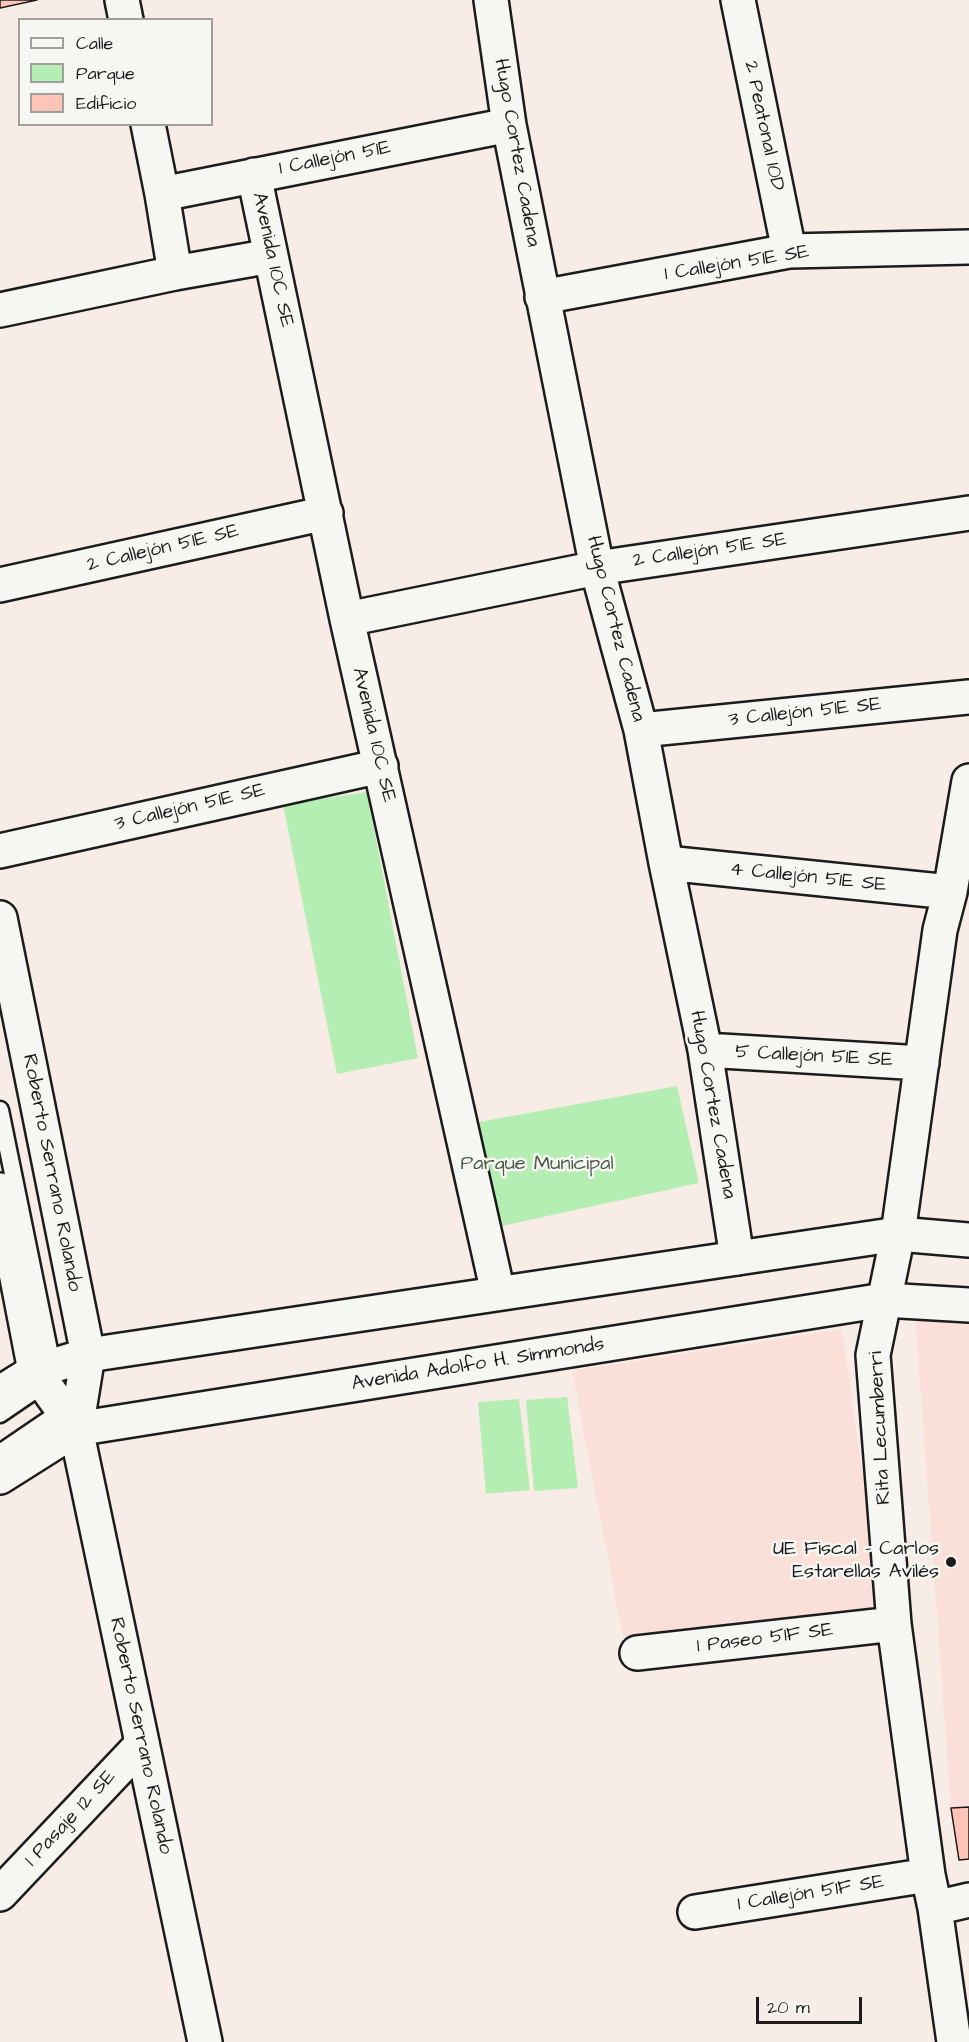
<!DOCTYPE html>
<meta charset="utf-8">
<style>
body{margin:0}
#map{position:relative;width:969px;height:2042px;overflow:hidden;background:#f8ece6;font-family:"Architects Daughter",sans-serif}
canvas{display:block}
.legend{position:absolute;left:18px;top:18px;width:195px;height:108px;box-sizing:border-box;background:#f6f6f2;border:2px solid #9f9f9c;margin:0;padding:8px 10px;list-style:none;font-size:18px;color:#1c1c1c}
.legend li{display:flex;align-items:center;gap:12px;height:30px}
.legend b{width:30px;border:2px solid #9f9f9c}
.scale{position:absolute;left:756px;top:1997px;width:106px;height:27px;box-sizing:border-box;border:3px solid #1c1c1c;border-top:0;padding-left:8px;font-size:18px;line-height:21px;white-space:nowrap;color:#1c1c1c;-webkit-text-stroke:4px #f6f6f2;paint-order:stroke}
</style>
<div id="map">
<canvas width="969" height="2042"></canvas>
<ul class="legend">
<li><b style="height:8px;background:#f6f6f2"></b>Calle</li>
<li><b style="height:16px;background:#b5eeb2"></b>Parque</li>
<li><b style="height:16px;background:#ffc4b8"></b>Edificio</li>
</ul>
<div class="scale">20 m</div>
</div>
<script>
const c = document.querySelector('canvas').getContext('2d');
c.lineJoin = 'round';
function paint(path, color) {
  c.fillStyle = color;
  c.fill(path, 'evenodd');
}
function shape(rows) {
  const path = new Path2D();
  for (const r of rows) {
    path.moveTo(r[0], r[1]);
    for (let i = 2; i < r.length; i += 2) path.lineTo(r[i], r[i + 1]);
  }
  return path;
}
function stroke(path, color, width, dash) {
  c.strokeStyle = color;
  c.lineWidth = width;
  c.lineCap = dash ? 'butt' : 'round';
  c.setLineDash(dash || []);
  c.stroke(path);
}
function label(font, color, halo, rows, align = 'center') {
  c.font = font + ' "Architects Daughter",sans-serif';
  c.lineWidth = 5;
  c.setLineDash([]);
  c.textBaseline = 'middle';
  c.strokeStyle = halo;
  c.fillStyle = color;
  for (const [text, x, y, turn = 0] of rows) {
    c.save();
    c.translate(x, y);
    c.rotate((+turn || 0) * Math.PI / 180);
    c.textAlign = isNaN(turn) ? turn : align;
    if (halo) c.strokeText(text, 0, 0);
    c.fillText(text, 0, 0);
    c.restore();
  }
}
const built = shape([
 [915,1313,969,1318,969,1806,951,1807],
 [842,1329,881,1606,623,1637,572,1371]
]);
const green = shape([
 [367,792,418,1058,337,1074,283,804],
 [677,1086,699,1183,497,1227,473,1123],
 [567,1397,578,1488,534,1491,526,1400],
 [519,1399,530,1490,486,1494,478,1402]
]);
const building = shape([
 [0,0,37,0,0,8,0,0],
 [969,1807,969,1859,959,1860,951,1808,969,1807]
]);
const lane = shape([
 [0,1110,52,1365,44,1384,0,1414],
 [0,1453,63,1410,64,1406]
]);
const street = shape([
 [122,0,126,20],
 [491,0,509,125,597,568,641,730,666,863,705,1050,737,1258],
 [738,0,789,251],
 [148,124,162,194,175,273],
 [254,175,347,619,498,1293],
 [162,194,509,125],
 [542,297,789,251,969,247],
 [0,310,175,273,271,256],
 [0,585,326,513],
 [347,619,597,568,969,513],
 [641,730,969,697],
 [0,851,381,766],
 [666,863,950,892],
 [705,1050,922,1063],
 [637,1653,894,1624],
 [0,1894,142,1744],
 [935,1908,969,1900],
 [695,1912,928,1875],
 [954,2042,935,1908,928,1875,894,1624,873,1355,898,1234,940,930,950,892,969,781]
]);
const secondary = shape([
 [0,918,88,1355,76,1429,205,2042],
 [0,1190,35,1371,76,1429],
 [0,1393,35,1371,88,1355,898,1234,969,1240],
 [0,1477,76,1429,884,1300,969,1305]
]);
const markers = [
 [951,1562,6,"#1c1c1c"]
];
const streetNames = [
 ["2 Peatonal 10D",763,126,78],
 ["Hugo Cortez Cadena",516,153,80],
 ["1 Callejón 51E",335,159,-11],
 ["Avenida 10C SE",272,260,78],
 ["1 Callejón 51E SE",737,264,-9],
 ["2 Callejón 51E SE",163,549,-13],
 ["2 Callejón 51E SE",710,551,-8],
 ["Hugo Cortez Cadena",615,629,76],
 ["3 Callejón 51E SE",805,713,-6],
 ["Avenida 10C SE",373,735,77],
 ["3 Callejón 51E SE",190,808,-13],
 ["4 Callejón 51E SE",808,878,6],
 ["5 Callejón 51E SE",814,1057,3],
 ["Hugo Cortez Cadena",712,1105,80],
 ["Roberto Serrano Rolando",51,1173,79],
 ["Avenida Adolfo H. Simmonds",478,1365,-9],
 ["Rita Lecumberri",881,1428,-93],
 ["1 Paseo 51F SE",765,1639,-7],
 ["Roberto Serrano Rolando",140,1736,78],
 ["1 Pasaje 12 SE",71,1819,-47],
 ["1 Callejón 51F SE",811,1894,-9]
];
const parkNames = [
 ["Parque Municipal",537,1165]
];
const poiNames = [
 ["UE Fiscal - Carlos",939,1550],
 ["Estarellas Avilés",939,1573]
];
paint(built, '#fae0d8');
paint(green, '#b5eeb2');
paint(building, '#ffc4b8');
stroke(building, '#1c1c1c', 1.5);
stroke(lane, '#1c1c1c', 21);
stroke(street, '#1c1c1c', 38);
stroke(secondary, '#1c1c1c', 38);
stroke(lane, '#f6f6f2', 16);
stroke(street, '#f6f6f2', 33);
stroke(secondary, '#f6f6f2', 33);
for (const [x, y, r, color] of markers) {
  const dot = new Path2D();
  dot.arc(x, y, r, 0, 2 * Math.PI);
  c.fillStyle = color;
  c.fill(dot);
  stroke(dot, '#f6f6f2', 2);
}
label('20px', '#1c1c1c', '#f6f6f2', streetNames);
label('20px', '#4a5b49', '#f6f6f2', parkNames);
label('20px', '#1c1c1c', '#f6f6f2', poiNames, 'right');
</script>
